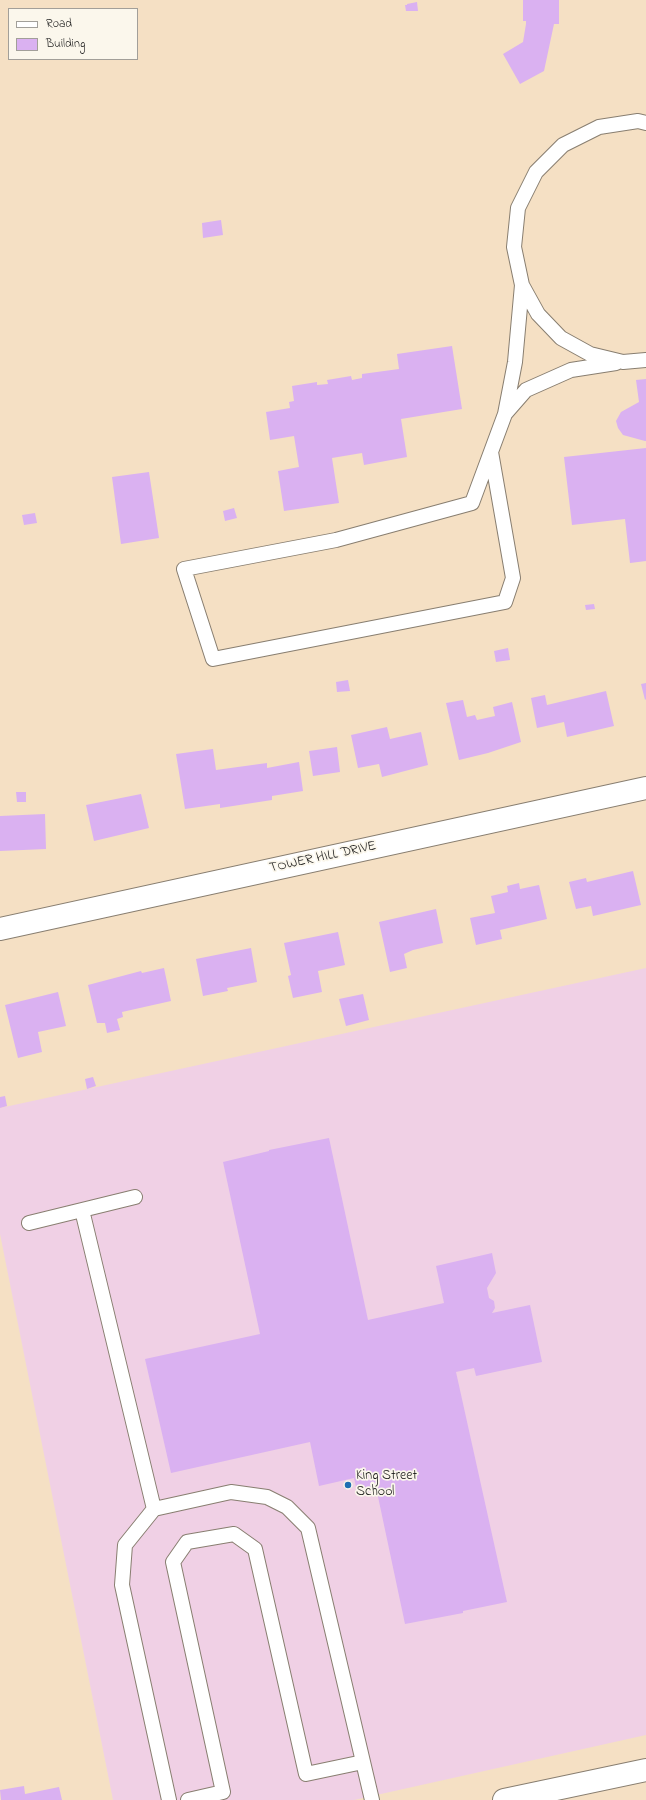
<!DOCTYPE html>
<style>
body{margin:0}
#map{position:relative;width:646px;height:1800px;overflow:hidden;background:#f5e0c4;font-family:"Indie Flower",sans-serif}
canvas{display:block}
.legend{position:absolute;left:8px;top:8px;width:130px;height:52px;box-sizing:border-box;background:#fbf7ec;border:1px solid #a29f99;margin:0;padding:5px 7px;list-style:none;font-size:12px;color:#1c1c1c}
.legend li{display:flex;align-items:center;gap:8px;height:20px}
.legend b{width:20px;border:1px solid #a29f99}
</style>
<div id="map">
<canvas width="646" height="1800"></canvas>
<ul class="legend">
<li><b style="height:5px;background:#fff"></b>Road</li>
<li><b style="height:11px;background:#dab1f1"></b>Building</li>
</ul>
</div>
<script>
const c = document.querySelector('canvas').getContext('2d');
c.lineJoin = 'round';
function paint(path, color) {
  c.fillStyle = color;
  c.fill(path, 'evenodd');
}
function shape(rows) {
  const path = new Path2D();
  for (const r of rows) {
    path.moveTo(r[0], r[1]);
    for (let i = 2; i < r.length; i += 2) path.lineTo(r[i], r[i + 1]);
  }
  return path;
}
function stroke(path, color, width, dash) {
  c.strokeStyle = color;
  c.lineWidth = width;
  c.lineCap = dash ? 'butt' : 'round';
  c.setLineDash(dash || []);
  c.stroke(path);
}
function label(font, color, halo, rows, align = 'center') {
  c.font = font + ' "Indie Flower",sans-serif';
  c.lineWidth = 3.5;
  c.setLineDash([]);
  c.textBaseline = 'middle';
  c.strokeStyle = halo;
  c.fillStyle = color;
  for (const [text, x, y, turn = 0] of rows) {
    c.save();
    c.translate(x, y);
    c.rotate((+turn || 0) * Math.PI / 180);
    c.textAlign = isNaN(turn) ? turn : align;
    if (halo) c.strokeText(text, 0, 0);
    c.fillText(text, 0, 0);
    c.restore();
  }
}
const built = shape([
 [646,968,646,1735,354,1800,113,1800,0,1234,0,1108]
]);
const building = shape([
 [523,0,559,0,559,24,554,24,544,71,520,84,503,54,523,42,526,24,526,21,523,21],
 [417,2,418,11,406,11,405,5,407,5,407,4],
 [221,220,223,235,203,238,202,223],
 [452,346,462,409,401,419,407,457,364,465,362,453,332,458,339,503,284,511,278,471,299,467,294,436,270,440,266,412,290,408,289,402,294,401,292,386,317,382,317,385,328,384,327,380,351,376,352,380,362,378,362,374,399,369,397,354],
 [646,379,646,441,645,441,623,435,618,428,616,421,621,412,639,402,636,380],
 [646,448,646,561,630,563,625,519,572,525,564,457],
 [149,472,159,538,121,544,112,477],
 [234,508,237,518,225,521,223,511],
 [35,513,37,523,24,525,22,515],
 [594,604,595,609,586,610,585,605],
 [508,648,510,660,496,662,494,651],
 [348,680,350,691,337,692,336,682],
 [646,683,646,699,645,700,641,684],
 [606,691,614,726,567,737,564,722,537,728,531,698,545,695,547,705],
 [463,700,467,717,475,715,477,720,495,716,493,707,512,702,521,742,488,753,459,760,446,703],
 [387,727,390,739,421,732,428,765,382,777,379,764,358,768,351,735],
 [337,747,340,772,313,776,309,751],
 [213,749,216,770,267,763,267,768,299,762,303,791,272,796,272,800,220,808,220,804,185,809,176,754],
 [16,792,26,792,26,802,17,802],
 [141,794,149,828,94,841,86,805],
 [45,814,46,849,0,851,0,816],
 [633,871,641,905,593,916,591,906,576,909,569,882,586,878,587,882],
 [519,883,520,889,539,885,547,919,500,930,502,939,476,945,470,918,495,913,491,896,508,892,507,886],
 [436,909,443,943,413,950,404,954,407,968,390,972,379,922],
 [338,932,345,965,318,971,322,992,293,998,288,976,291,975,284,943],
 [251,948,257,982,227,988,228,991,203,996,196,959],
 [164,968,171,1001,122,1012,123,1017,117,1019,120,1030,107,1033,105,1023,97,1023,88,985,141,971,142,973],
 [58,992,66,1026,38,1032,42,1052,18,1058,5,1005],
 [363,994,369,1020,346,1026,339,999],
 [93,1077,96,1086,87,1089,85,1079],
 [5,1096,7,1106,0,1108,0,1097],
 [329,1138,368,1320,444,1303,436,1266,492,1253,496,1273,487,1288,489,1298,494,1301,495,1308,492,1313,530,1305,542,1362,476,1376,474,1368,456,1372,507,1602,463,1611,463,1613,405,1624,377,1492,358,1496,354,1478,319,1486,310,1442,171,1473,145,1359,260,1334,223,1162,269,1151,269,1150],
 [24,1786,25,1794,59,1787,62,1800,1,1800,0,1790]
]);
const lane = shape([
 [646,123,638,121,599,127,563,145,536,172,518,208,514,247,522,285,538,314,561,338,590,354,623,362,646,360],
 [522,285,515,362,505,414,526,390,571,370,616,363],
 [491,452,513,578,505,602,213,659,184,569,336,540,472,503,505,414],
 [82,1210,135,1197],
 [29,1223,82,1210,154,1509],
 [169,1800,122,1585,125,1545,154,1509,231,1492,267,1497,287,1507,308,1528,372,1800],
 [188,1800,223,1792,173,1562,187,1542,234,1534,255,1549,306,1774,363,1762]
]);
const street = shape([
 [0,929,646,788],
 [504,1800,646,1770]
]);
const markers = [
 [348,1485,4,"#1f6fb2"]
];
const streetNames = [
 ["TOWER HILL DRIVE",323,858,-12]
];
const poiNames = [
 ["King Street",356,1477],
 ["School",356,1493]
];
paint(built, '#f0d0e5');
paint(building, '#dab1f1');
stroke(lane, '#887e70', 16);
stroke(street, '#887e70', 24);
stroke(lane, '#fff', 14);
stroke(street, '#fff', 22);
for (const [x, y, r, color] of markers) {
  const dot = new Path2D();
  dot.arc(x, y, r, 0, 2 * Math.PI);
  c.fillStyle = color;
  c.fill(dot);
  stroke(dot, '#fbf7ec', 1.5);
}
label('14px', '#1c1c1c', '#fbf7ec', streetNames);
label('14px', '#1c1c1c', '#fbf7ec', poiNames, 'left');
</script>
